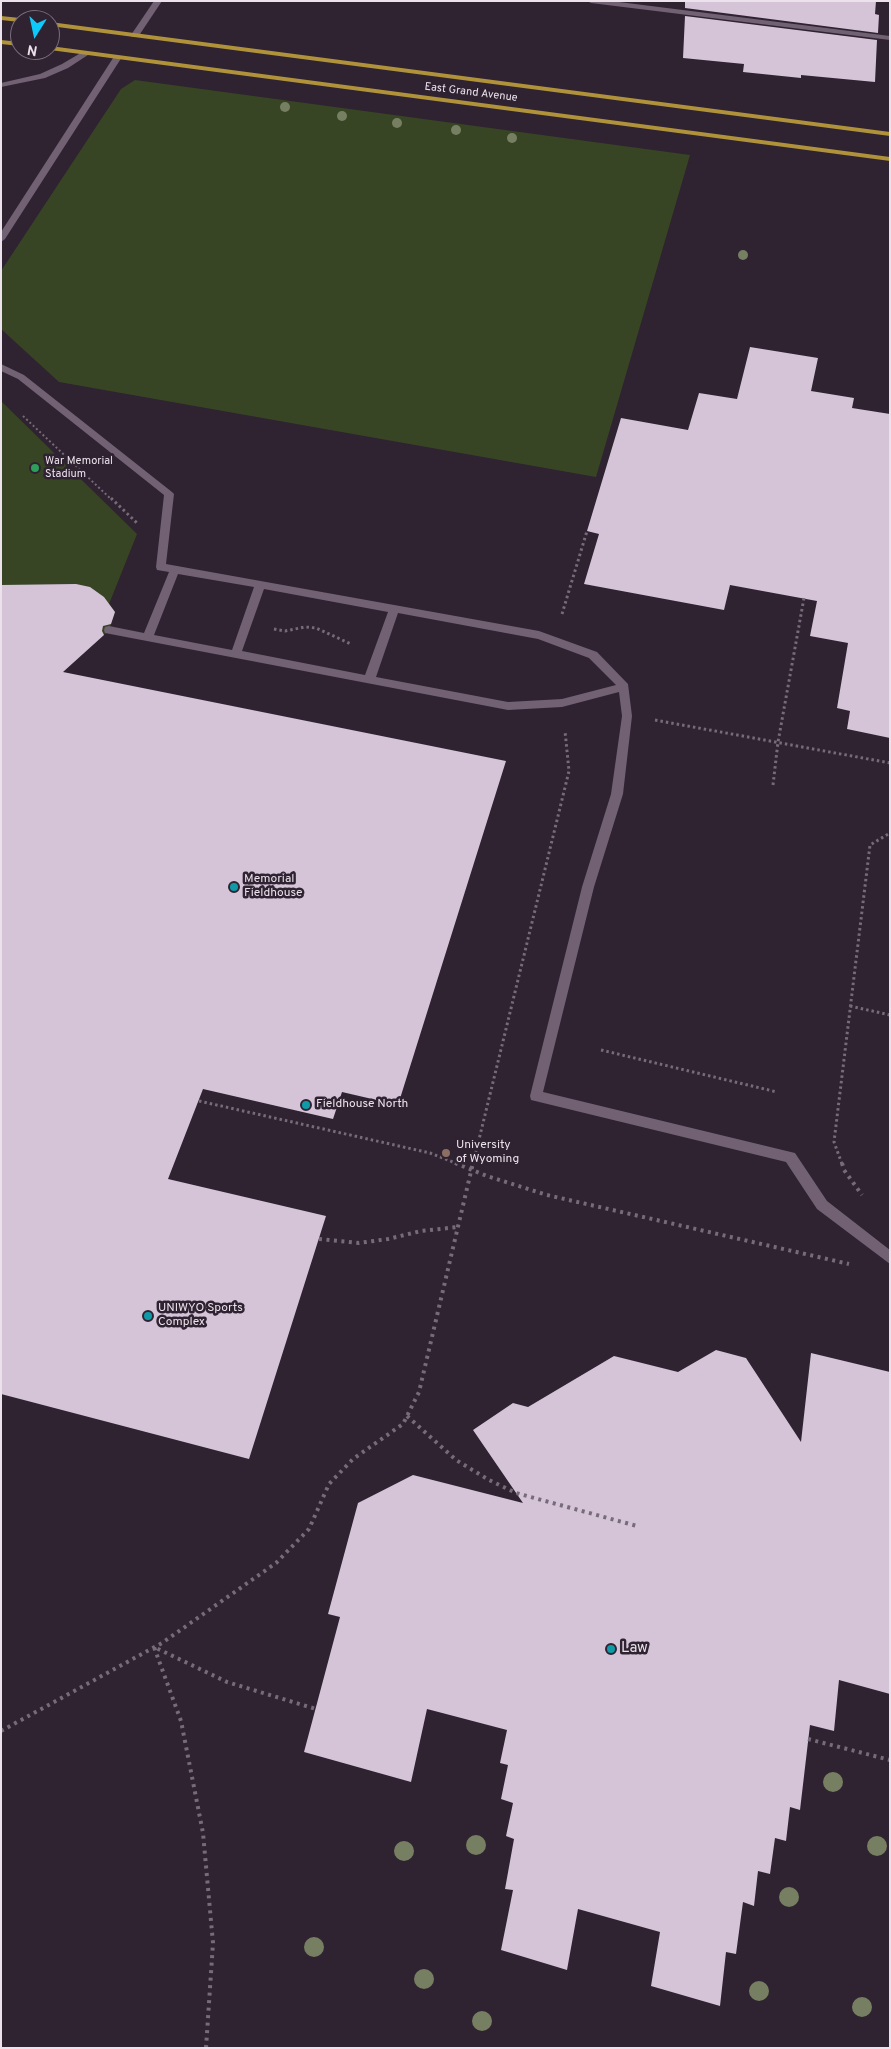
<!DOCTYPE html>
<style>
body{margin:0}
#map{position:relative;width:891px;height:2049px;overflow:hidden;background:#2f2231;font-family:Overpass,sans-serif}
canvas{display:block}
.frame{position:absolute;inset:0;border:2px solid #ebe2ec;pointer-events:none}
.north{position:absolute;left:10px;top:10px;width:50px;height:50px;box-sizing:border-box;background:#2f2231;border:1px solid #7a6f7c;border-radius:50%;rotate:190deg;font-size:14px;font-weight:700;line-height:20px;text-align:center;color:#ebe2ec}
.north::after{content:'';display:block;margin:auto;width:18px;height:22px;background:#0ecafa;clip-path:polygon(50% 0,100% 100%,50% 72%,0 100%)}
</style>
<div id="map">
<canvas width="891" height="2049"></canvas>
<div class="frame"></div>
<div class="north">N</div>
</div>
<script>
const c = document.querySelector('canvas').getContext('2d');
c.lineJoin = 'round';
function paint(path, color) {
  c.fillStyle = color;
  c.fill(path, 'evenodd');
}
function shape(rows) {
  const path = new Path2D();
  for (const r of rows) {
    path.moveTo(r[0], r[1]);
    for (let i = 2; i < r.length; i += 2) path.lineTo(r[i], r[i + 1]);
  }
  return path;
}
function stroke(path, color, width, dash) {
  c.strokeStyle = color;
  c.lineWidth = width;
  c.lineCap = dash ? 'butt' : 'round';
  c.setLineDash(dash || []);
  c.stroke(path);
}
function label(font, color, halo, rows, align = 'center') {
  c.font = font + ' Overpass,sans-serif';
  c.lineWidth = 5;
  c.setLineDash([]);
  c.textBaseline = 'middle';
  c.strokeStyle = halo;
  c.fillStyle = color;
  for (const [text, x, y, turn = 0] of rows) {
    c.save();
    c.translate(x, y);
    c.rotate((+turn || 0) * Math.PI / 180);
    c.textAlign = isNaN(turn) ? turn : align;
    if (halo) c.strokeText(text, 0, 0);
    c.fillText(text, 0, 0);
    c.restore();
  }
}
const green = shape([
 [135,80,690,155,596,477,59,382,1,329,1,271,121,89],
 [1,401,137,534,109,604,115,612,109,630,96,642,1,657]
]);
const building = shape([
 [685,1,876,1,875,14,879,15,878,33,685,8],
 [685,16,877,40,875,82,801,75,801,78,743,72,744,64,683,58],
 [750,347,818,358,811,391,854,398,852,408,890,414,890,738,847,729,850,711,837,708,848,643,810,636,817,601,730,585,724,610,584,584,599,534,587,531,621,418,688,430,699,393,737,399],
 [76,584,90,587,104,597,115,612,111,624,103,626,102,631,104,635,63,672,506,761,398,1105,342,1092,333,1119,203,1089,168,1179,326,1216,249,1459,1,1394,1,585],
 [716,1350,746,1358,801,1442,811,1353,890,1372,890,1694,839,1680,834,1731,810,1725,800,1810,790,1807,786,1841,775,1838,770,1874,758,1871,754,1906,743,1902,736,1954,726,1952,720,2006,651,1986,660,1932,578,1909,567,1970,501,1950,513,1890,505,1889,514,1839,506,1836,513,1803,501,1799,508,1765,500,1763,507,1730,427,1709,411,1782,304,1752,340,1617,328,1614,358,1503,413,1475,523,1503,473,1430,513,1403,528,1407,614,1356,678,1372]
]);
const pathFar2 = shape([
 [23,416,112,500]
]);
const pathFar1 = shape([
 [111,498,137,523],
 [562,614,587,531],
 [274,629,285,631,305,627,316,628,351,644],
 [655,720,890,763],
 [773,785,778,742,804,598],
 [850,1006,890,1015],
 [601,1050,777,1092],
 [199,1101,430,1153,458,1164],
 [473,1164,569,771,565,731],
 [842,1164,834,1142,870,845,890,833]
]);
const path = shape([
 [455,1163,487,1176,547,1195,849,1264],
 [842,1163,844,1170,862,1195],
 [319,1239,359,1243,388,1239,421,1231,458,1227],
 [407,1416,456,1460,489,1480,516,1493,637,1526],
 [1,1731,162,1643,276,1563,309,1529,329,1484,353,1459,403,1424,419,1392,473,1163],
 [808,1739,890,1760],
 [206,2048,213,1943,203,1833,181,1721,154,1647,227,1682,316,1709]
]);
const lane = shape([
 [587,1,611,1,890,36,890,40,591,3,587,1],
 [84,51,91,53,68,68,45,78,1,87,1,83,40,74,62,64,84,51],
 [115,55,122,57,5,239,1,242,1,232,115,55],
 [1,364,24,375,172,492,174,494,166,564,539,631,597,652,628,684,632,716,623,794,594,887,543,1092,795,1153,827,1201,890,1250,890,1264,817,1209,786,1162,531,1100,530,1096,582,887,611,794,622,716,619,692,562,707,508,710,105,633,104,630,105,627,109,626,144,633,169,572,157,570,156,567,164,495,18,379,1,371,1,364],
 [178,574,254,587,232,650,154,635,178,574],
 [264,589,388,612,365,675,242,651,264,589],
 [398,613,538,639,589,658,616,685,562,699,508,702,376,677,398,613]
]);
const street = shape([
 [154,1,162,1,138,37,132,37,131,35,154,1]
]);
const primary = shape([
 [1,16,20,18,24,20,20,20,20,22,1,20,1,16],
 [50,22,890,132,890,136,50,26,50,22],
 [1,40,20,42,20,46,1,44,1,40],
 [50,46,890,157,890,161,50,50,50,46]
]);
const trees = [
 [285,107,5],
 [342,116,5],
 [397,123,5],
 [456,130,5],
 [512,138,5],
 [743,255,5],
 [833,1782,10],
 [476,1845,10],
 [877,1846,10],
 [404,1851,10],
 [789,1897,10],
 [314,1947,10],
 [424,1979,10],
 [759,1991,10],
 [862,2007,10],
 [482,2021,10]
];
const markers = [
 [35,468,5,"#2e9e5b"],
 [234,887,5,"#0f9aa8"],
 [306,1105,5,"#0f9aa8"],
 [446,1153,5,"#8d6e63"],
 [148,1316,5,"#0f9aa8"],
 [611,1649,5,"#0f9aa8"]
];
const farStreetnames = [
 ["East Grand Avenue",471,93,7]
];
const farPoinames = [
 ["War Memorial",45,462],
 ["Stadium",45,475]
];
const poiNames = [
 ["Memorial",244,880],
 ["Fieldhouse",244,894],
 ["Fieldhouse North",316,1105],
 ["University",456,1146],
 ["of Wyoming",456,1160],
 ["UNIWYO Sports",158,1309],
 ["Complex",158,1323]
];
const nearPoinames = [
 ["Law",621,1649]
];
paint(green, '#384524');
paint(building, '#d5c3d8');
stroke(pathFar2, '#766b78', 2, [2, 2.5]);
stroke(pathFar1, '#766b78', 3, [2.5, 3]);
stroke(path, '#766b78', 4, [3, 4.5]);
paint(lane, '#716173');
paint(street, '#716173');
paint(primary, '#b0923a');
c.fillStyle = '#767f61';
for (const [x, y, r] of trees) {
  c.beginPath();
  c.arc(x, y, r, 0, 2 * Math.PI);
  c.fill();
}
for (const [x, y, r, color] of markers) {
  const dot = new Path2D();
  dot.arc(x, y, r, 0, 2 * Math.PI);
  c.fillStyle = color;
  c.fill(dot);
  stroke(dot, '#2f2231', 2);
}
label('11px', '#ebe2ec', '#2f2231', farStreetnames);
label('11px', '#ebe2ec', '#2f2231', farPoinames, 'left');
label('12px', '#ebe2ec', '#2f2231', poiNames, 'left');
label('15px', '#ebe2ec', '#2f2231', nearPoinames, 'left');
</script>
